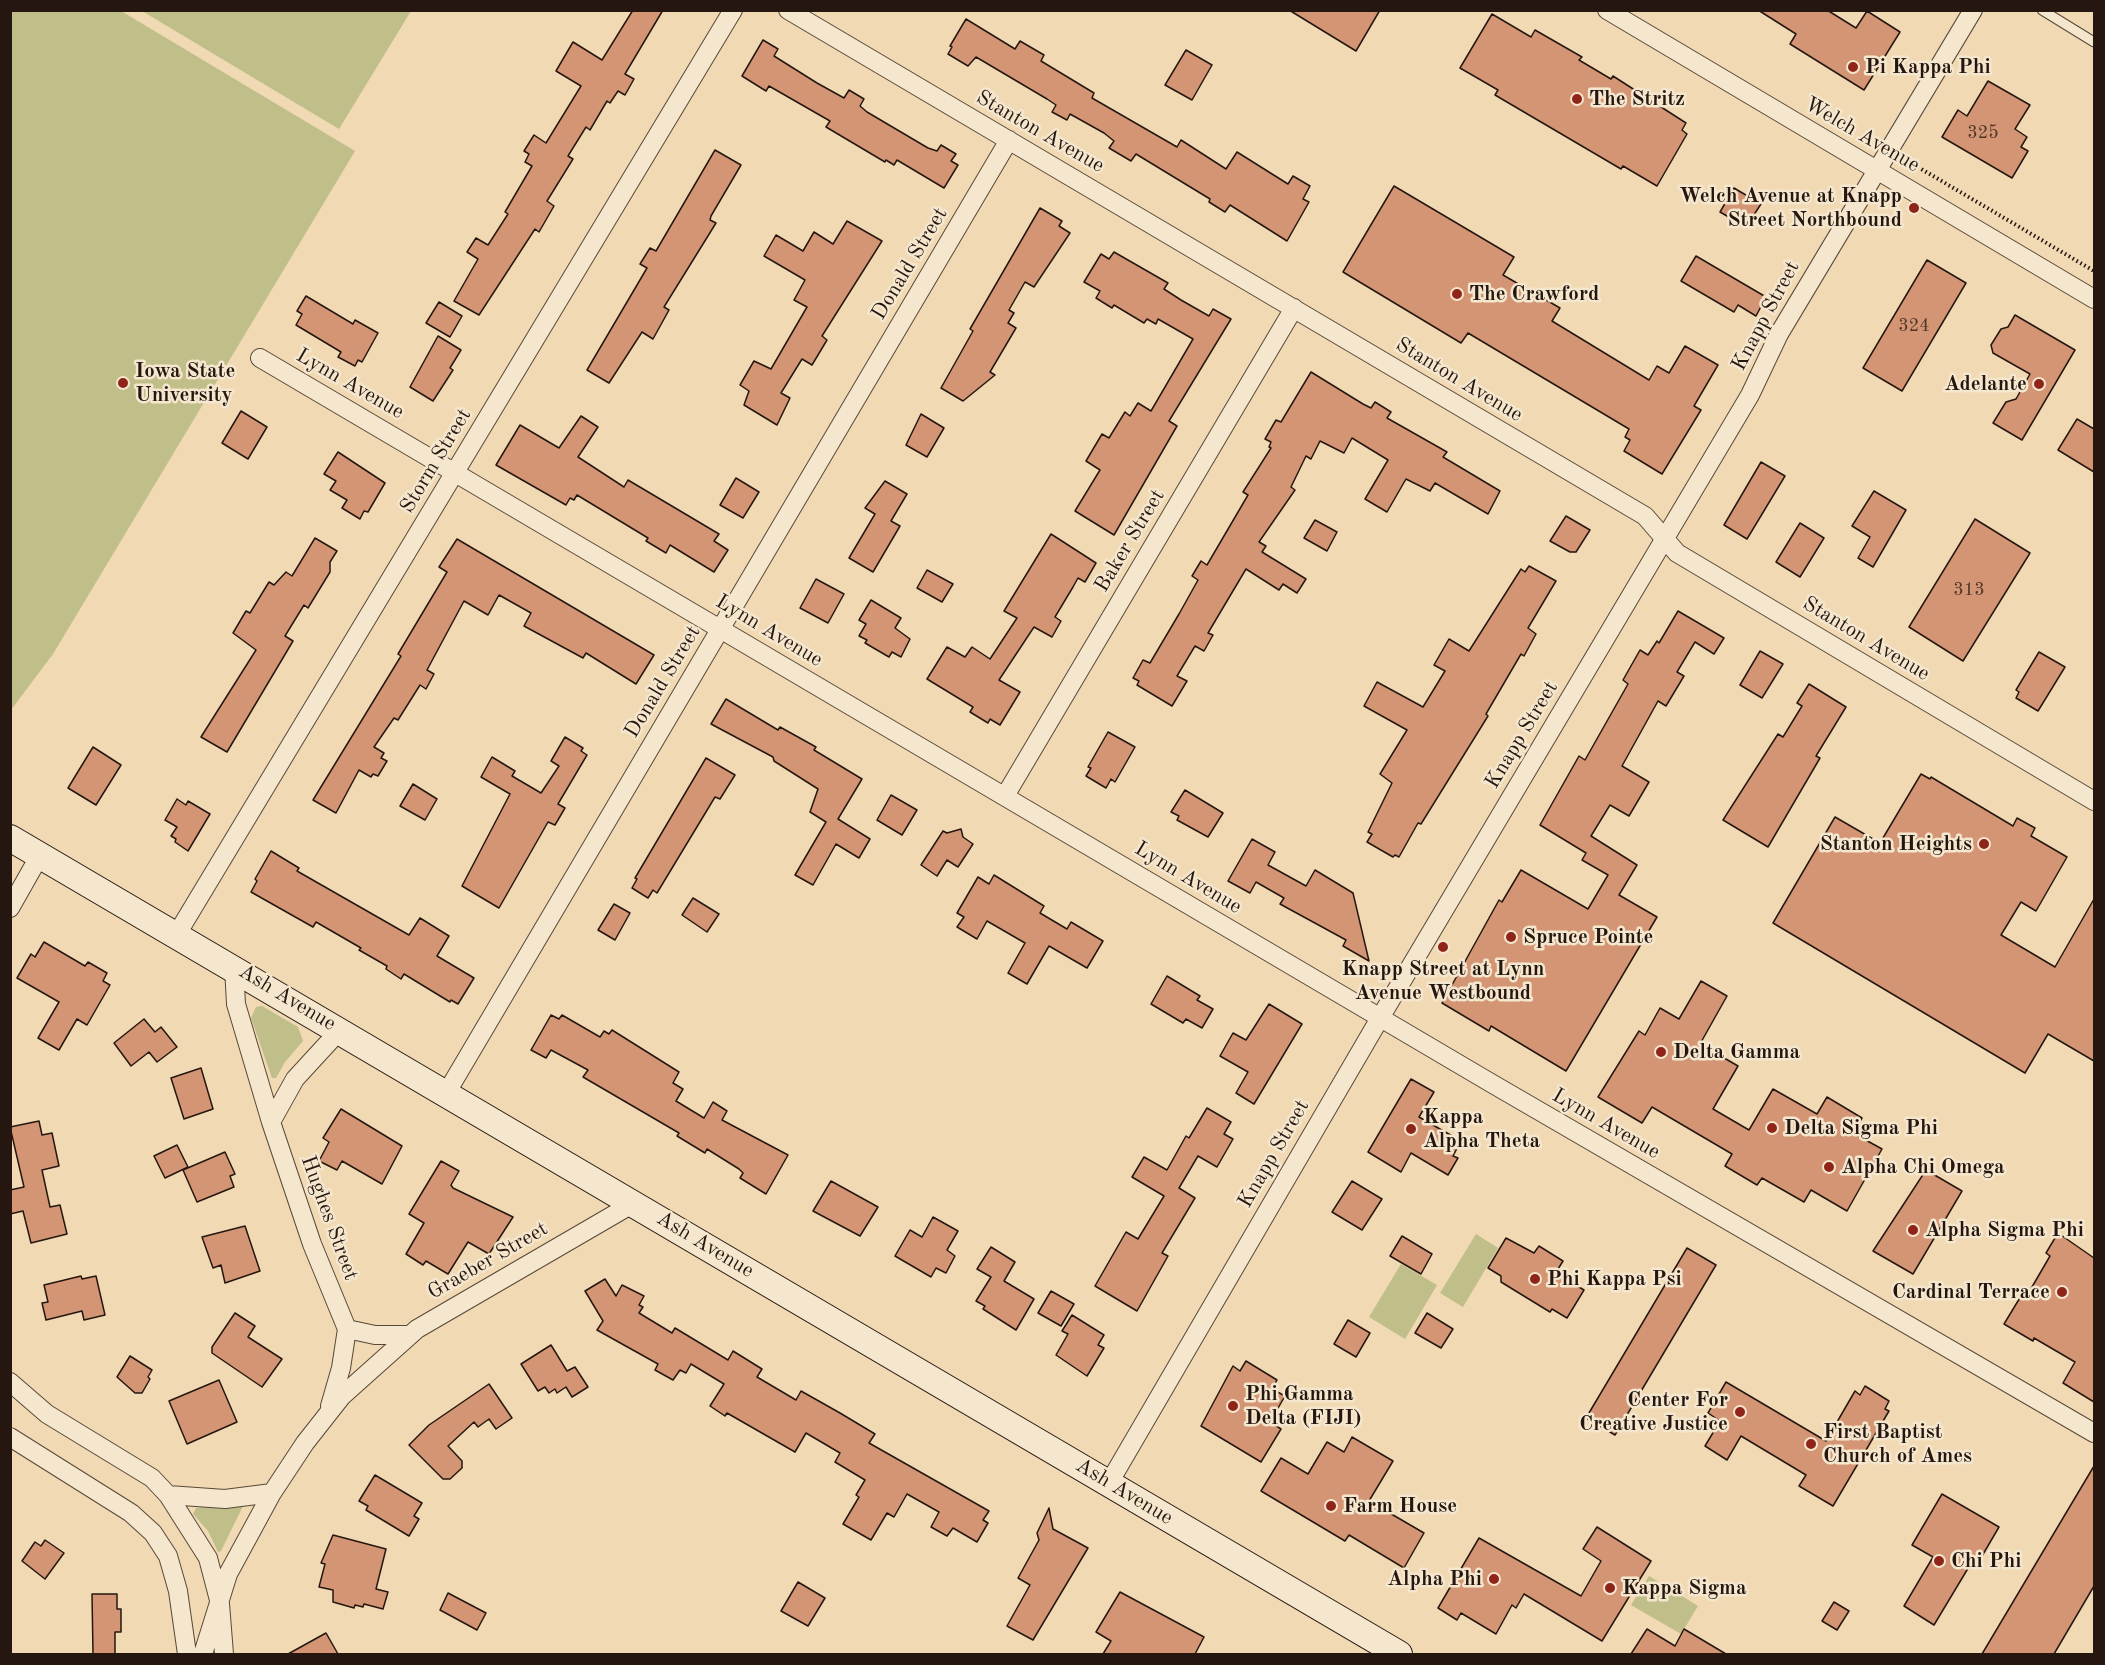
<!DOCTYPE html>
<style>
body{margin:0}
#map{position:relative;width:2105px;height:1665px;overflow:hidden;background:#f0d9b3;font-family:"Old Standard TT",serif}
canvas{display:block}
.frame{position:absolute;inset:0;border:12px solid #25170f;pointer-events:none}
</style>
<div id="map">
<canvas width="2105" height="1665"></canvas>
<div class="frame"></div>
</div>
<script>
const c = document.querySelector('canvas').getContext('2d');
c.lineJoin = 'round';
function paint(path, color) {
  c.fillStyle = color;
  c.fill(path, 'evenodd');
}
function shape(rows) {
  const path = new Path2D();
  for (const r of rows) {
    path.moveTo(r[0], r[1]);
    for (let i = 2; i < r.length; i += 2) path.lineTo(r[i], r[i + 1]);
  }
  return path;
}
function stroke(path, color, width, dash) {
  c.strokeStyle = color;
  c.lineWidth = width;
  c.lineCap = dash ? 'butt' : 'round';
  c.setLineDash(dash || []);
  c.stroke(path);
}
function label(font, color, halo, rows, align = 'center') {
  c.font = font + ' "Old Standard TT",serif';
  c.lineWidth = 5;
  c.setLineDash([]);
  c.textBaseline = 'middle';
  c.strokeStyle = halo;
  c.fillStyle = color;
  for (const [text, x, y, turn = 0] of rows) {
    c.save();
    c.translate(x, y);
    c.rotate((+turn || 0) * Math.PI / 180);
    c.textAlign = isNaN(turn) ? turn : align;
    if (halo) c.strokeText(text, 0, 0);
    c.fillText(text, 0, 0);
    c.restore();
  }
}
const green = shape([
 [11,10,121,11,355,151,53,654,11,710],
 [142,11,411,11,339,129],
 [262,1006,298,1027,303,1041,285,1062,276,1078,272,1078,251,1018,256,1007],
 [1476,1234,1498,1248,1463,1307,1440,1293],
 [1401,1264,1437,1285,1405,1339,1369,1317],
 [241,1502,243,1506,221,1551,218,1552,208,1531,193,1514,196,1508],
 [1649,1576,1698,1606,1681,1634,1631,1605]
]);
const building = shape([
 [633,10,663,10,625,74,634,79,625,95,618,91,610,103,607,101,590,130,586,127,568,156,573,159,547,201,554,206,539,232,535,229,479,315,454,301,478,259,467,252,476,238,488,245,508,214,505,212,532,166,525,162,529,154,524,151,534,135,546,143,581,86,556,71,573,42,602,60,633,10],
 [1289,10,1380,10,1356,51,1289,10],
 [1758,10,1827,10,1856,28,1867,11,1900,32,1864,90,1790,44,1796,34,1758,10],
 [1492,14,1531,37,1535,30,1582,57,1579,60,1611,79,1613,76,1686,123,1682,130,1687,134,1657,186,1623,166,1621,169,1495,95,1498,90,1460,68,1492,14],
 [966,19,1015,49,1020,41,1044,55,1041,61,1094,93,1092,98,1177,147,1181,140,1226,169,1237,152,1288,184,1293,176,1310,186,1303,199,1309,202,1287,241,1230,205,1225,212,1209,202,1210,199,1136,154,1131,161,1109,148,1114,141,1104,133,1070,114,1067,120,1052,112,1056,105,1047,99,976,57,968,66,948,54,952,47,950,46,966,19],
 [763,40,778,49,774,56,817,83,844,98,849,90,864,99,860,106,867,112,928,148,937,151,941,145,956,154,951,161,958,165,944,188,897,160,894,165,886,160,885,162,826,127,830,121,769,86,766,91,742,76,763,40],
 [1186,50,1212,65,1192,100,1165,85,1186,50],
 [1988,81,2030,105,2015,129,2027,137,2021,147,2028,151,2012,178,1942,137,1958,110,1967,116,1988,81],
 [715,150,741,165,711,216,710,220,716,223,664,307,669,310,653,339,642,332,609,383,587,370,647,268,640,264,650,248,656,251,715,150],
 [1394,186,1514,257,1503,275,1560,308,1552,321,1649,380,1657,366,1669,373,1685,346,1718,365,1694,406,1701,410,1662,474,1624,451,1630,440,1625,437,1629,429,1468,333,1461,343,1343,272,1394,186],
 [1734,188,1761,204,1746,227,1720,212,1734,188],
 [1040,208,1062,221,1059,226,1070,233,1034,287,1025,282,1009,310,1014,313,1008,323,1016,328,990,372,995,375,963,401,941,388,973,331,970,329,1040,208],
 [847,221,882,241,822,336,827,340,812,365,802,359,781,393,790,398,777,425,744,405,749,391,740,385,754,361,771,369,807,307,794,300,805,280,764,256,776,235,803,251,814,232,833,244,847,221],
 [1114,252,1168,283,1164,289,1181,300,1209,316,1213,309,1231,319,1169,421,1177,426,1114,535,1075,511,1100,470,1086,461,1102,434,1109,438,1125,412,1130,416,1138,403,1151,411,1193,339,1158,319,1156,324,1147,319,1144,323,1114,305,1112,308,1096,298,1100,291,1084,282,1101,254,1109,259,1114,252],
 [1696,256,1766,297,1756,316,1738,305,1734,312,1681,281,1696,256],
 [1927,260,1966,283,1902,391,1863,368,1927,260],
 [306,296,353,324,355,320,378,333,362,362,358,360,355,366,338,357,341,352,296,325,302,314,297,311,306,296],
 [439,302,462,316,450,337,426,323,439,302],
 [2015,315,2075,350,2022,440,1993,423,2006,402,2016,399,2030,374,1993,353,1991,345,2001,329,2008,327,2015,315],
 [438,336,461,350,450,368,453,370,433,401,410,387,438,336],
 [1311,372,1363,404,1371,408,1375,402,1391,412,1387,418,1447,452,1443,457,1500,491,1488,514,1435,483,1430,491,1406,479,1387,512,1365,499,1388,460,1352,438,1344,453,1320,441,1311,459,1306,456,1291,487,1295,490,1259,542,1266,546,1262,552,1306,579,1297,593,1283,584,1279,590,1246,569,1208,633,1213,635,1204,651,1195,646,1177,676,1187,681,1172,706,1137,685,1139,681,1133,678,1143,660,1150,663,1179,614,1198,580,1192,576,1201,561,1207,565,1248,495,1243,492,1271,448,1269,447,1271,442,1265,439,1276,420,1281,422,1311,372],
 [241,411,267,427,248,459,222,443,241,411],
 [921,414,944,428,927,457,906,445,921,414],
 [581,416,598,427,578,457,624,487,628,480,719,534,714,541,728,550,714,572,670,545,666,553,646,541,648,538,577,495,574,500,570,498,566,505,496,465,520,425,559,448,581,416],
 [2077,419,2094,429,2094,472,2058,450,2077,419],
 [338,452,385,483,368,512,364,511,360,519,342,508,347,500,330,490,336,481,324,474,338,452],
 [1761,462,1785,476,1747,539,1724,525,1761,462],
 [736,478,759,492,743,518,720,505,736,478],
 [885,481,907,494,891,521,900,526,873,572,849,558,875,514,865,508,885,481],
 [1874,491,1906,510,1873,567,1858,558,1870,537,1852,526,1874,491],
 [1566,516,1590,530,1576,552,1570,552,1550,541,1566,516],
 [1975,519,2030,553,1963,661,1909,627,1975,519],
 [1315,520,1337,532,1327,551,1304,538,1315,520],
 [1800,523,1824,538,1800,577,1776,562,1800,523],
 [1051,534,1096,563,1085,582,1078,578,1073,587,1055,617,1061,621,1052,637,1034,627,999,680,1020,692,1000,725,990,719,988,723,970,712,973,707,927,679,947,647,965,657,972,647,990,659,1017,618,1004,611,1051,534],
 [315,538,337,551,330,562,330,572,308,608,304,605,285,636,293,641,227,752,201,737,256,650,233,633,246,611,250,613,269,582,274,585,286,572,292,576,315,538],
 [457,539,654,655,636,684,586,653,583,658,524,626,531,613,499,595,488,615,464,601,427,670,434,674,426,689,420,685,398,720,394,718,374,747,384,753,381,758,387,761,378,776,373,774,371,777,359,770,336,813,313,800,401,656,398,654,447,572,439,567,457,539],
 [1529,566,1556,581,1528,628,1536,634,1524,656,1521,654,1486,714,1488,716,1421,824,1418,823,1399,857,1395,855,1393,857,1367,842,1372,834,1368,832,1392,783,1380,774,1407,730,1364,706,1377,682,1423,707,1445,671,1434,665,1449,639,1469,651,1521,569,1525,572,1529,566],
 [927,570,953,584,942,602,917,588,927,570],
 [816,579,844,594,828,623,800,608,816,579],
 [871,600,901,618,895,628,910,639,901,657,892,652,889,657,865,643,867,640,859,636,866,624,859,620,871,600],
 [1678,611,1724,638,1714,654,1695,642,1677,672,1684,676,1666,706,1658,701,1622,766,1649,782,1629,816,1610,805,1591,836,1637,865,1619,895,1657,917,1566,1071,1491,1026,1489,1031,1442,1003,1499,900,1502,902,1521,870,1588,909,1608,875,1582,860,1586,853,1540,825,1579,756,1585,760,1628,684,1623,680,1640,650,1648,655,1657,641,1659,643,1678,611],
 [1760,651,1783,664,1762,698,1740,685,1760,651],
 [2039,652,2065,667,2038,711,2016,698,2019,692,2016,690,2039,652],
 [1809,684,1846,707,1816,756,1820,758,1768,847,1723,820,1778,734,1783,737,1802,706,1797,703,1809,684],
 [726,699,778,730,780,727,816,747,814,750,862,779,838,819,870,839,859,858,836,844,813,885,795,875,826,822,810,812,818,789,774,761,773,757,711,724,726,699],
 [1108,732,1135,747,1115,782,1111,779,1106,788,1086,776,1091,768,1088,767,1108,732],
 [565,737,583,748,581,751,587,755,558,804,565,808,555,825,548,822,499,908,462,886,510,794,481,777,492,757,515,771,512,776,541,793,559,766,551,761,565,737],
 [93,747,121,765,96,805,68,788,93,747],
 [706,758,735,775,720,799,715,797,657,893,653,890,648,898,632,888,637,879,635,878,706,758],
 [1921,774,1930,779,1931,777,2013,826,2017,818,2035,828,2031,836,2067,857,2036,911,2021,902,2001,935,2055,967,2094,899,2094,1061,2048,1034,2025,1073,1773,923,1835,817,1880,843,1921,774],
 [413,784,437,799,425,820,400,806,413,784],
 [1185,790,1223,813,1208,837,1177,820,1179,816,1171,812,1185,790],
 [891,795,917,810,902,835,877,820,891,795],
 [177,799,186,805,188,801,210,814,188,851,175,842,176,839,171,836,177,827,165,820,177,799],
 [961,829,963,837,973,844,958,867,947,860,937,876,921,865,943,831,947,833,961,829],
 [1252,839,1275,852,1268,865,1306,886,1315,870,1353,893,1369,961,1343,946,1346,940,1280,904,1284,898,1256,882,1250,893,1228,881,1252,839],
 [271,851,299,868,297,871,409,935,420,918,449,936,437,956,474,978,458,1004,451,1000,450,1002,404,974,401,979,386,969,387,966,359,950,361,948,316,922,313,927,251,892,257,881,255,879,271,851],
 [994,875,1044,906,1040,913,1067,929,1071,922,1103,941,1087,968,1049,946,1027,984,1008,973,1025,943,987,921,977,939,957,927,964,917,957,913,978,877,989,884,994,875],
 [693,898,719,914,707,932,682,915,693,898],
 [614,904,630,913,615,940,598,930,614,904],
 [44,942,85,966,88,962,107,973,103,981,110,985,87,1025,77,1019,59,1050,38,1038,59,1002,17,978,31,954,35,957,44,942],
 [1167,976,1200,996,1197,1000,1213,1009,1202,1028,1186,1019,1183,1023,1151,1004,1167,976],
 [1701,981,1727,996,1700,1044,1738,1066,1713,1109,1749,1130,1773,1089,1817,1114,1827,1097,1862,1118,1853,1133,1882,1149,1847,1211,1811,1190,1804,1202,1762,1178,1757,1185,1725,1166,1732,1154,1652,1107,1642,1123,1598,1097,1639,1031,1645,1035,1660,1008,1679,1019,1701,981],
 [1269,1004,1302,1024,1254,1104,1236,1093,1248,1072,1220,1056,1233,1033,1246,1040,1269,1004],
 [551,1015,559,1019,562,1015,600,1037,604,1031,609,1034,612,1030,679,1072,673,1083,683,1089,676,1101,704,1118,713,1102,727,1111,722,1120,788,1155,766,1194,740,1178,743,1173,739,1169,707,1149,705,1153,677,1136,679,1133,583,1077,588,1070,551,1050,546,1058,531,1050,551,1015],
 [144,1019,155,1032,161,1027,177,1047,157,1062,149,1052,131,1066,114,1043,144,1019],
 [201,1068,213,1109,184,1119,171,1078,201,1068],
 [1411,1079,1434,1092,1419,1117,1461,1141,1453,1156,1458,1158,1448,1175,1411,1153,1401,1172,1368,1152,1411,1079],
 [1207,1108,1231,1122,1224,1134,1233,1139,1217,1167,1198,1156,1179,1188,1195,1198,1162,1253,1168,1256,1137,1311,1095,1286,1126,1232,1138,1239,1164,1196,1132,1177,1144,1157,1167,1170,1186,1136,1189,1138,1207,1108],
 [341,1109,402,1146,382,1184,342,1161,337,1170,319,1161,329,1142,323,1138,341,1109],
 [39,1121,42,1135,52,1133,59,1166,42,1170,50,1207,60,1205,67,1234,31,1243,23,1211,10,1214,10,1190,24,1187,10,1127,39,1121],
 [177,1145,188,1167,165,1178,154,1156,177,1145],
 [225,1152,235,1174,230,1176,234,1187,197,1202,183,1170,225,1152],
 [441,1161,459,1171,451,1185,453,1188,513,1217,489,1254,468,1242,448,1274,426,1261,423,1265,406,1254,424,1223,409,1214,441,1161],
 [1926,1170,1962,1191,1913,1274,1873,1251,1926,1170],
 [831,1181,878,1207,860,1236,813,1211,831,1181],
 [1352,1181,1382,1199,1362,1230,1332,1212,1352,1181],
 [933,1217,958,1231,947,1250,955,1256,946,1273,936,1268,931,1277,895,1256,910,1230,922,1237,933,1217],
 [245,1226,260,1271,225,1283,221,1265,213,1268,202,1237,245,1226],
 [2058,1233,2094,1258,2094,1402,2063,1383,2075,1362,2034,1338,2033,1341,2004,1324,2021,1296,2025,1299,2050,1256,2046,1253,2058,1233],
 [1402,1236,1432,1254,1421,1274,1390,1256,1402,1236],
 [1506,1238,1534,1253,1539,1246,1563,1261,1558,1269,1571,1277,1569,1281,1584,1290,1567,1318,1552,1309,1550,1312,1501,1282,1501,1276,1488,1268,1506,1238],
 [991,1247,1015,1262,1004,1281,1034,1299,1016,1330,983,1309,985,1306,976,1301,991,1277,977,1269,991,1247],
 [1687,1248,1716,1265,1615,1435,1586,1418,1687,1248],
 [81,1276,82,1279,96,1276,105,1315,84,1320,82,1311,46,1320,42,1303,48,1302,44,1285,81,1276],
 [605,1279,616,1296,622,1285,644,1296,639,1305,643,1307,639,1313,672,1333,675,1328,728,1360,733,1351,762,1369,757,1377,796,1400,801,1391,840,1413,875,1434,869,1443,989,1511,983,1520,988,1523,977,1542,953,1528,947,1536,931,1527,939,1512,907,1494,894,1517,887,1513,871,1540,843,1524,859,1497,856,1495,865,1480,835,1462,840,1453,806,1433,795,1452,727,1413,725,1416,710,1406,724,1384,691,1364,686,1373,680,1370,673,1380,655,1370,658,1364,597,1330,603,1321,585,1291,605,1279],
 [1051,1291,1074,1304,1061,1326,1038,1313,1051,1291],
 [235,1313,255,1326,248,1337,282,1359,262,1387,212,1353,212,1347,235,1313],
 [1427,1313,1453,1329,1441,1348,1415,1333,1427,1313],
 [1072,1315,1104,1335,1098,1345,1104,1348,1087,1376,1056,1355,1068,1334,1062,1331,1072,1315],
 [1348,1320,1370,1333,1356,1357,1334,1344,1348,1320],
 [551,1345,567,1371,575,1367,588,1387,572,1397,566,1387,557,1393,555,1389,549,1393,545,1387,538,1391,521,1364,551,1345],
 [130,1356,152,1370,148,1377,150,1379,142,1393,135,1393,117,1377,130,1356],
 [1246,1361,1277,1380,1272,1389,1285,1396,1270,1422,1281,1429,1261,1462,1201,1426,1233,1366,1240,1371,1246,1361],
 [219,1380,237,1422,187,1444,169,1401,219,1380],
 [1726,1382,1826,1441,1855,1391,1860,1395,1865,1386,1889,1401,1885,1409,1889,1411,1833,1506,1799,1486,1806,1475,1741,1436,1727,1460,1705,1446,1720,1421,1708,1413,1726,1382],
 [489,1384,512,1418,496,1429,489,1419,478,1427,474,1422,448,1446,462,1461,462,1468,450,1479,443,1479,409,1445,429,1425,489,1384],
 [1352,1437,1393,1461,1369,1501,1424,1533,1404,1568,1349,1535,1345,1541,1261,1491,1281,1458,1308,1474,1327,1442,1344,1452,1352,1437],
 [2094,1466,2094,1586,2054,1654,1982,1654,2094,1466],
 [375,1475,422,1503,414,1516,419,1519,409,1536,366,1510,368,1506,359,1501,375,1475],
 [1942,1494,1999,1527,1975,1568,1970,1565,1934,1625,1904,1606,1933,1557,1912,1545,1942,1494],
 [1049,1508,1053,1529,1088,1548,1033,1640,1007,1626,1030,1585,1018,1578,1039,1540,1037,1533,1049,1508],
 [1597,1527,1651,1561,1602,1641,1524,1594,1516,1608,1512,1605,1496,1634,1461,1613,1457,1620,1438,1608,1479,1538,1581,1596,1601,1561,1583,1549,1597,1527],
 [333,1535,386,1549,376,1589,388,1592,383,1609,364,1604,363,1607,355,1605,354,1608,333,1602,333,1590,319,1587,325,1564,321,1563,333,1535],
 [45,1540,64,1553,45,1579,22,1561,35,1542,41,1546,45,1540],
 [798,1582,825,1598,808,1626,781,1611,798,1582],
 [1120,1592,1204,1637,1195,1654,1103,1654,1111,1641,1096,1632,1120,1592],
 [448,1593,486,1613,477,1630,440,1610,448,1593],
 [92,1594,117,1594,117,1609,121,1609,121,1632,115,1632,115,1654,93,1654,92,1594],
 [1834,1602,1849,1611,1837,1630,1822,1621,1834,1602],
 [1647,1629,1675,1646,1684,1629,1726,1654,1631,1654,1647,1629],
 [326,1633,338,1654,288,1654,326,1633]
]);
const path = shape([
 [1906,160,2094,271]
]);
const lane = shape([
 [2042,10,2094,42]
]);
const street = shape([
 [788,10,1645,516,1677,553,2094,801],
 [1607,10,2094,299],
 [260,358,1491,1083,2094,1433],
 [1005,796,1294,308],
 [10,908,40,855],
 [177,934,733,10],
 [234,967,236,1004,271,1122,312,1244,347,1329],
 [447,1092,1009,140],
 [271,1122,295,1079,340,1030],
 [347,1329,375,1335,410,1335],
 [10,1382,47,1414,152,1478,168,1495,208,1558,220,1604,224,1654],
 [330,1406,341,1368,347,1329],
 [10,1437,131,1513,153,1533,168,1556,178,1591,187,1654],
 [1109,1483,1380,1018,1750,395,1779,334,1973,10],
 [168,1495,225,1499,272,1493,305,1443,342,1396,417,1329,634,1203],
 [203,1654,228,1574,272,1493]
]);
const secondary = shape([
 [10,838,1399,1654]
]);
const markers = [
 [1853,67,6,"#8f2418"],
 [1577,99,6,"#8f2418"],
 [1914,208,6,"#8f2418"],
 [1457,294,6,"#8f2418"],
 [123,383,6,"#8f2418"],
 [2039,384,6,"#8f2418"],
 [1984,844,6,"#8f2418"],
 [1511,937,6,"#8f2418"],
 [1443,947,6,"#8f2418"],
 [1661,1052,6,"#8f2418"],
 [1772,1128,6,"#8f2418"],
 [1411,1129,6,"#8f2418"],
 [1829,1167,6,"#8f2418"],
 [1913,1230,6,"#8f2418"],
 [1535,1279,6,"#8f2418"],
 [2062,1292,6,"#8f2418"],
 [1233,1406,6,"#8f2418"],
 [1740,1412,6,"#8f2418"],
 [1811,1444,6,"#8f2418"],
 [1331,1506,6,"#8f2418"],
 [1939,1561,6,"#8f2418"],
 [1494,1579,6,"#8f2418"],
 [1610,1588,6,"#8f2418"]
];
const numberNames = [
 ["325",1983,133],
 ["324",1914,326],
 ["313",1969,590]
];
const poiNames = [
 ["Pi Kappa Phi",1865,67],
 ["The Stritz",1589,99],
 ["Welch Avenue at Knapp",1902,196,"right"],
 ["Street Northbound",1902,220,"right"],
 ["The Crawford",1469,294],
 ["Iowa State",135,371],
 ["University",135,395],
 ["Adelante",2027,384,"right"],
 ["Stanton Heights",1972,844,"right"],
 ["Spruce Pointe",1523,937],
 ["Knapp Street at Lynn",1443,969,"center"],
 ["Avenue Westbound",1443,993,"center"],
 ["Delta Gamma",1673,1052],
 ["Kappa",1423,1117],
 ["Alpha Theta",1423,1141],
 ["Delta Sigma Phi",1784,1128],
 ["Alpha Chi Omega",1841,1167],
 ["Alpha Sigma Phi",1925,1230],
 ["Phi Kappa Psi",1547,1279],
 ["Cardinal Terrace",2050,1292,"right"],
 ["Phi Gamma",1245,1394],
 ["Delta (FIJI)",1245,1418],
 ["Center For",1728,1400,"right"],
 ["Creative Justice",1728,1424,"right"],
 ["First Baptist",1823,1432],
 ["Church of Ames",1823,1456],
 ["Farm House",1343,1506],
 ["Chi Phi",1951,1561],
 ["Alpha Phi",1482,1579,"right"],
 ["Kappa Sigma",1622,1588]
];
const streetNames = [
 ["Stanton Avenue",1040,132,30],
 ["Welch Avenue",1862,135,30],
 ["Donald Street",910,264,-59],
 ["Knapp Street",1766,316,-62],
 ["Stanton Avenue",1459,380,31],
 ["Lynn Avenue",350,384,30],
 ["Storm Street",436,461,-59],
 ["Baker Street",1130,541,-59],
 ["Lynn Avenue",769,631,31],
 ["Stanton Avenue",1866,639,31],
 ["Donald Street",663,682,-59],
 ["Knapp Street",1522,735,-59],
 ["Lynn Avenue",1188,878,31],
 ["Ash Avenue",287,998,31],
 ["Lynn Avenue",1606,1124,30],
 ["Knapp Street",1274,1154,-60],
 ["Hughes Street",329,1218,70],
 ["Ash Avenue",705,1245,31],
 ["Graeber Street",488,1261,-30],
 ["Ash Avenue",1124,1492,31]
];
paint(green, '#c0be89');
paint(building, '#d39574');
stroke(building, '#25170f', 1.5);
stroke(lane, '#584838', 11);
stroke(street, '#584838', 20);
stroke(secondary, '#25170f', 28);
stroke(path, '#25170f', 4, [1.5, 3]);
stroke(lane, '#f5e6ce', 9);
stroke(street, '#f5e6ce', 18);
stroke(secondary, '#f5e6ce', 26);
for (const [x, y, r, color] of markers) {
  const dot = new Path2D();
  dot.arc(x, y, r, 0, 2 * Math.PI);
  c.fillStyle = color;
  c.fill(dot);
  stroke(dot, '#f5e6ce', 2);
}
label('18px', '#503628', null, numberNames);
label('bold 21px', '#25170f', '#f5e6ce', poiNames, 'left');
label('21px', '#25170f', '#f5e6ce', streetNames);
</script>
